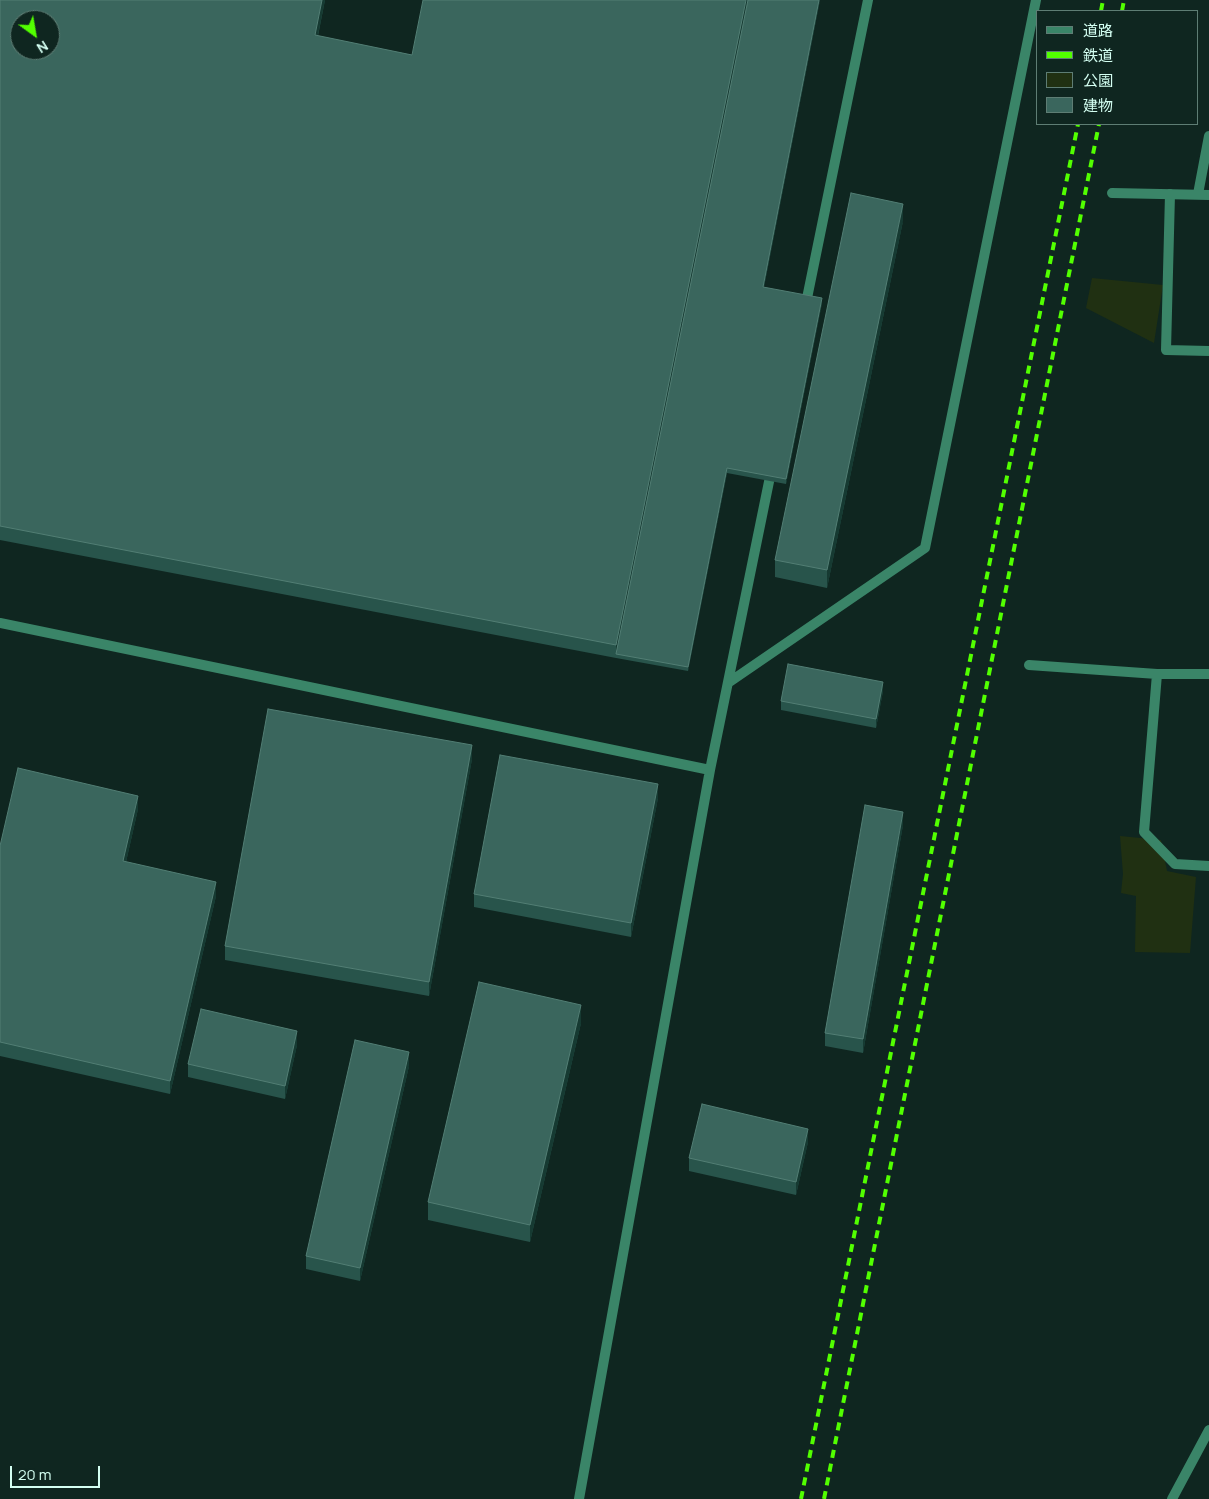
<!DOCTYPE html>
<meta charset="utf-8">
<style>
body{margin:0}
#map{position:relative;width:1209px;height:1499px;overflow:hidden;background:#0f2620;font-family:Manrope,"Noto Sans JP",sans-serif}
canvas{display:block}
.legend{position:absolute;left:1036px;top:10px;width:162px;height:115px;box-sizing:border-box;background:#0f2620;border:1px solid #5e7d74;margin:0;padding:6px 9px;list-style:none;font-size:15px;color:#d4fff2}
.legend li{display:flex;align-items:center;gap:10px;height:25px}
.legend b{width:25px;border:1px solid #5e7d74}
.north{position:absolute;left:10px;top:10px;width:50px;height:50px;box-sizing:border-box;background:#0f2620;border:1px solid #5e7d74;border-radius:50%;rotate:148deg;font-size:14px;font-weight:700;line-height:20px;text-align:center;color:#d4fff2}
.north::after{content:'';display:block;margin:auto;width:18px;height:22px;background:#52ff00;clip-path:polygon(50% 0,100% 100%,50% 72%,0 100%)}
.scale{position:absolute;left:10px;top:1466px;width:90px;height:22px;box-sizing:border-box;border:2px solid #d4fff2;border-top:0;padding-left:6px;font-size:15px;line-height:18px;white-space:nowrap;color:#d4fff2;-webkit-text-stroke:4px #0f2620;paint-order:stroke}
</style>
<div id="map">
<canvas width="1209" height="1499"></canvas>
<ul class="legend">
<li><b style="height:6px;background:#3a8568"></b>道路</li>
<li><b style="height:6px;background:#52ff00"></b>鉄道</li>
<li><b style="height:14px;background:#203012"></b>公園</li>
<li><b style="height:14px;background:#3a665d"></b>建物</li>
</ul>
<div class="north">N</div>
<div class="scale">20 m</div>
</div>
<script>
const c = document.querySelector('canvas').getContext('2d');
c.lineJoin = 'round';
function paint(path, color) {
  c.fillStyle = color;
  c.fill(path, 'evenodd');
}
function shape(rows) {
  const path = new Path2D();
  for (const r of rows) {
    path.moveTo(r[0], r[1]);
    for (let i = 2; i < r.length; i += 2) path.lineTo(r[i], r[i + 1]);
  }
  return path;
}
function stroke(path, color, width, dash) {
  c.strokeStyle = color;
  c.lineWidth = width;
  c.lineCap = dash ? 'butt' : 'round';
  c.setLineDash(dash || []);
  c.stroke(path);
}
const green = shape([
 [1092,278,1163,285,1154,343,1086,308],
 [1120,836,1161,840,1167,871,1196,877,1190,953,1135,952,1136,896,1121,893,1123,874]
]);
const service = shape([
 [1170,194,1166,350,1209,351],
 [1198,194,1209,136],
 [805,308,868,0],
 [0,623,710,770,579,1499],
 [728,683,925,548,1036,0],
 [710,770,772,467]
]);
const minor = shape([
 [1112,193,1209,195],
 [1029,665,1157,674,1144,832,1175,864,1209,866],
 [1157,674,1209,674]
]);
const tertiary = shape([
 [1172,1499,1209,1430]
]);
const rail = shape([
 [1101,11,1103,0],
 [1122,11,1124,0],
 [801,1499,1078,124],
 [824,1499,1099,124]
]);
const wall = shape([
 [0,0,325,0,318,36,412,55,820,0,764,287,822,303,786,484,727,473,688,671,616,658,0,540],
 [903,221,827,588,775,577,775,560],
 [883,691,876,728,781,710,781,701],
 [472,759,429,996,225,960,225,946],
 [658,798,631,937,474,907,474,894],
 [138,809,126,862,216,896,170,1094,0,1056,0,846],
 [903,825,863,1053,825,1046,825,1033],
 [581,1023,530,1242,428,1220,428,1202],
 [297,1045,285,1099,188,1077,188,1064],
 [409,1066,360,1281,306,1269,306,1256],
 [808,1142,796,1195,689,1171,689,1158]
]);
const shadedWall = shape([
 [322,0,325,0,315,49,315,35],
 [746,0,749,0,616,654,616,645],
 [819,0,820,0,763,292,763,287],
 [903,204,903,221,827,588,827,570],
 [822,298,822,303,786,484,786,479],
 [727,468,727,473,688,671,688,667],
 [883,682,883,691,876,728,876,719],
 [472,745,472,759,429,996,429,982],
 [658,784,658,798,631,937,631,923],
 [138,796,138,809,123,875,123,861],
 [903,812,903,825,863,1053,863,1039],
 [216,882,216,896,170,1094,170,1081],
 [581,1005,581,1023,530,1242,530,1225],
 [297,1031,297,1045,285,1099,285,1086],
 [409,1052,409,1066,360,1281,360,1268],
 [808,1129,808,1142,796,1195,796,1182]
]);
const building = shape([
 [0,0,322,0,315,35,412,55,423,0,746,0,616,645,0,526,0,0],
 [20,20,50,20,50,50,20,50,20,20],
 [748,0,819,0,763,287,822,298,786,479,727,468,688,667,616,654,748,0],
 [851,193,903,204,827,570,775,560,851,193],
 [788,664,883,682,876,719,781,701,788,664],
 [268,709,472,745,429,982,225,946,268,709],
 [500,755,658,784,631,923,474,894,500,755],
 [18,768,138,796,123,861,216,882,170,1081,0,1042,0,846,18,768],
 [865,805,903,812,863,1039,825,1033,865,805],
 [479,982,581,1005,530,1225,428,1202,479,982],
 [201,1009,297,1031,285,1086,188,1064,201,1009],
 [355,1040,409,1052,360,1268,306,1256,355,1040],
 [702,1104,808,1129,796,1182,689,1158,702,1104]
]);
paint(green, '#203012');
stroke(service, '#3a8568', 10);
stroke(minor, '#3a8568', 10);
stroke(tertiary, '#3a8568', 10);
stroke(rail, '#52ff00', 4, [8, 6]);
paint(wall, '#28544b');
paint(shadedWall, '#163a32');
paint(building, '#3a665d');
stroke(building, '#527e74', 1);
</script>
